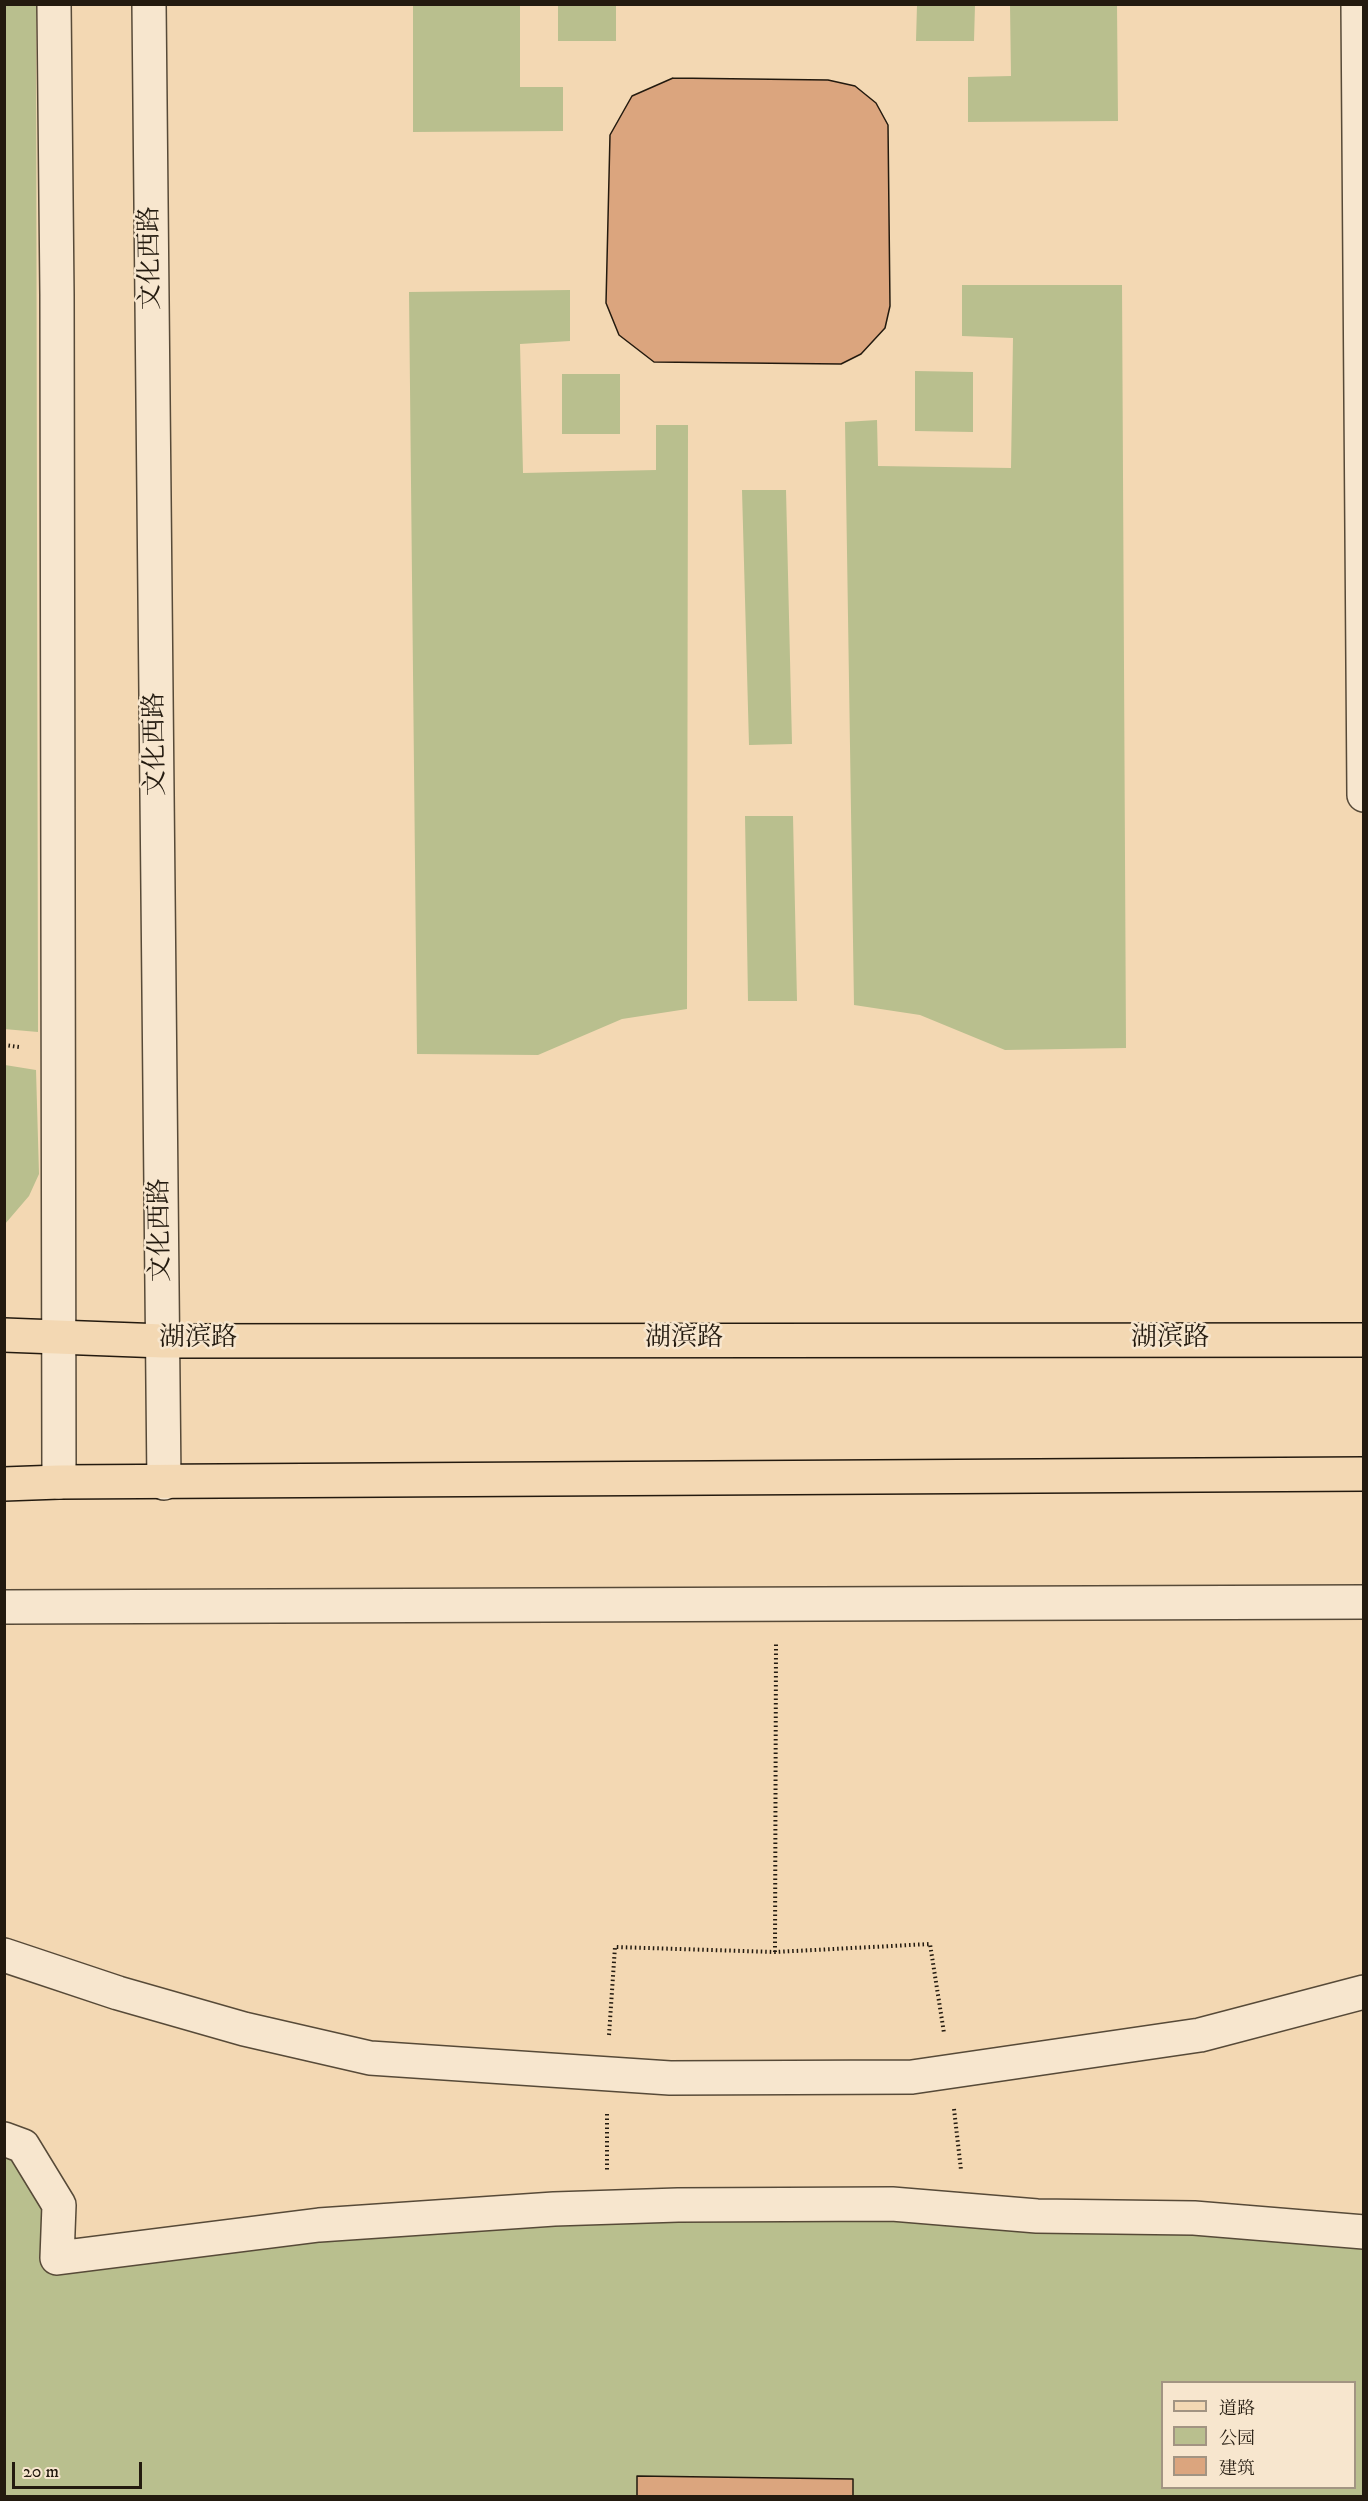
<!DOCTYPE html>
<meta charset="utf-8">
<style>
body{margin:0}
#map{position:relative;width:1368px;height:2501px;overflow:hidden;background:#f3d8b3;font-family:"IM FELL DW Pica","Noto Serif SC",serif}
canvas{display:block}
.frame{position:absolute;inset:0;border:6px solid #231a0f;pointer-events:none}
.legend{position:absolute;left:1161px;top:2381px;width:195px;height:108px;box-sizing:border-box;background:#f7e6ce;border:2px solid #a29482;margin:0;padding:8px 10px;list-style:none;font-size:18px;color:#231a0f}
.legend li{display:flex;align-items:center;gap:12px;height:30px}
.legend b{width:30px;border:2px solid #a29482}
.scale{position:absolute;left:12px;top:2462px;width:130px;height:27px;box-sizing:border-box;border:3px solid #231a0f;border-top:0;padding-left:8px;font-size:18px;line-height:21px;white-space:nowrap;color:#231a0f;-webkit-text-stroke:4px #f7e6ce;paint-order:stroke}
</style>
<div id="map">
<canvas width="1368" height="2501"></canvas>
<div class="frame"></div>
<ul class="legend">
<li><b style="height:8px;background:#f3d8b3"></b>道路</li>
<li><b style="height:16px;background:#b9bf8e"></b>公园</li>
<li><b style="height:16px;background:#dba57e"></b>建筑</li>
</ul>
<div class="scale">20 m</div>
</div>
<script>
const c = document.querySelector('canvas').getContext('2d');
c.lineJoin = 'round';
function paint(path, color) {
  c.fillStyle = color;
  c.fill(path, 'evenodd');
}
function shape(rows) {
  const path = new Path2D();
  for (const r of rows) {
    path.moveTo(r[0], r[1]);
    for (let i = 2; i < r.length; i += 2) path.lineTo(r[i], r[i + 1]);
  }
  return path;
}
function stroke(path, color, width, dash) {
  c.strokeStyle = color;
  c.lineWidth = width;
  c.lineCap = dash ? 'butt' : 'round';
  c.setLineDash(dash || []);
  c.stroke(path);
}
function label(font, color, halo, rows, align = 'center') {
  c.font = font + ' "IM FELL DW Pica","Noto Serif SC",serif';
  c.lineWidth = 5;
  c.setLineDash([]);
  c.textBaseline = 'middle';
  c.strokeStyle = halo;
  c.fillStyle = color;
  for (const [text, x, y, turn = 0] of rows) {
    c.save();
    c.translate(x, y);
    c.rotate((+turn || 0) * Math.PI / 180);
    c.textAlign = isNaN(turn) ? turn : align;
    if (halo) c.strokeText(text, 0, 0);
    c.fillText(text, 0, 0);
    c.restore();
  }
}
const green = shape([
 [4,5,36,5,38,1032,4,1029],
 [413,5,520,5,520,87,563,87,563,131,413,132],
 [558,5,616,5,616,41,558,41],
 [917,5,975,5,974,41,916,41],
 [1010,5,1117,5,1118,121,968,122,968,77,1011,76],
 [962,285,1122,285,1126,1048,1005,1050,920,1015,854,1005,845,422,877,420,878,466,1011,468,1013,338,962,336],
 [570,290,570,341,520,344,523,473,656,470,656,425,688,425,687,1009,622,1019,538,1055,417,1054,409,292],
 [915,371,973,372,973,432,915,431],
 [562,374,620,374,620,434,562,434],
 [742,490,786,490,792,744,749,745],
 [745,816,793,816,797,1001,748,1001],
 [5,1065,36,1070,39,1174,29,1196,5,1224],
 [4,2139,23,2146,57,2258,554,2209,1363,2232,1363,2496,5,2496],
 [1162,2382,1354,2382,1354,2488,1162,2488]
]);
const building = shape([
 [673,78,828,80,855,86,876,103,888,125,890,306,885,328,861,354,841,364,654,362,619,335,606,303,610,135,632,96,673,78],
 [637,2476,853,2479,853,2496,637,2496,637,2476]
]);
const path = shape([
 [4,1045,19,1047],
 [775,1952,776,1642],
 [609,2035,615,1947,775,1952,930,1944,944,2033],
 [954,2109,961,2170],
 [607,2114,607,2170]
]);
const minor = shape([
 [54,4,57,295,59,1482],
 [149,4,164,1483],
 [1358,4,1364,795],
 [4,1607,1364,1602],
 [4,1955,118,1993,244,2029,370,2058,670,2078,912,2077,1200,2035,1364,1992],
 [4,2139,23,2146,59,2205,57,2258,319,2225,554,2209,678,2205,892,2204,1037,2216,1194,2218,1364,2232]
]);
const major = shape([
 [4,1335,163,1341,1364,1340],
 [4,1484,59,1482,1364,1474]
]);
const streetNames = [
 ["文化西路",152,258,-91],
 ["文化西路",157,744,-91],
 ["文化西路",162,1230,-91],
 ["湖滨路",198,1340],
 ["湖滨路",684,1340],
 ["湖滨路",1170,1340]
];
paint(green, '#b9bf8e');
paint(building, '#dba57e');
stroke(building, '#231a0f', 1.5);
stroke(minor, '#574a38', 36);
stroke(major, '#231a0f', 36);
stroke(path, '#231a0f', 4, [1.5, 3]);
stroke(minor, '#f7e6ce', 33);
stroke(major, '#f3d8b3', 33);
label('26px', '#231a0f', '#f7e6ce', streetNames);
</script>
